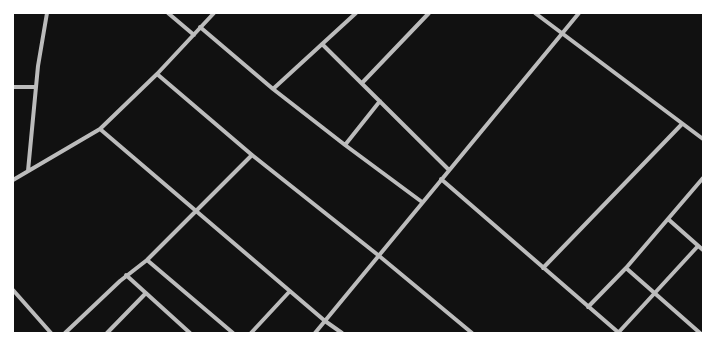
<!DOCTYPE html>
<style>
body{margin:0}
#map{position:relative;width:716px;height:346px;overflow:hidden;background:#111;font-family:Figtree,sans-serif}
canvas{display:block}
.frame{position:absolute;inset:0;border:14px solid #fff;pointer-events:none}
</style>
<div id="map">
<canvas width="716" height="346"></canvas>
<div class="frame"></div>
</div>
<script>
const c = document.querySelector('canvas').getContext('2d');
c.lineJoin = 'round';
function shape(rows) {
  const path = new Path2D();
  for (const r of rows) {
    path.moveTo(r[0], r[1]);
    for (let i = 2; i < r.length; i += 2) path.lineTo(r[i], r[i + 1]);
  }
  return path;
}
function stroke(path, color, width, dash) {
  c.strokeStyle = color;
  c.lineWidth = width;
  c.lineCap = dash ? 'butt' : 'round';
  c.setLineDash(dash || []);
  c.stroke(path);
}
const minor = shape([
 [168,13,194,35],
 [535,13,703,139],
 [200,27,273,89,345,145,422,202],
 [322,44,449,170],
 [157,74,252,155,378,255,472,333],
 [362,83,429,13],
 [13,87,35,87],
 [273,89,356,13],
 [100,129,325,321,342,333],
 [345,145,380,101],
 [28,171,38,66,47,13],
 [441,179,619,333],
 [13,180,100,129,157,74,214,13],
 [668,219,703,250],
 [147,260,233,333],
 [543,268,682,124],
 [626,268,700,333],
 [126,275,190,333],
 [13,290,51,333],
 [588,307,626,268,703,178],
 [65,333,120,281,147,260,252,155],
 [107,333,146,293],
 [251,333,290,291],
 [315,333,579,13],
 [618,333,698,246]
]);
stroke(minor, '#bcbcbc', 4);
</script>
